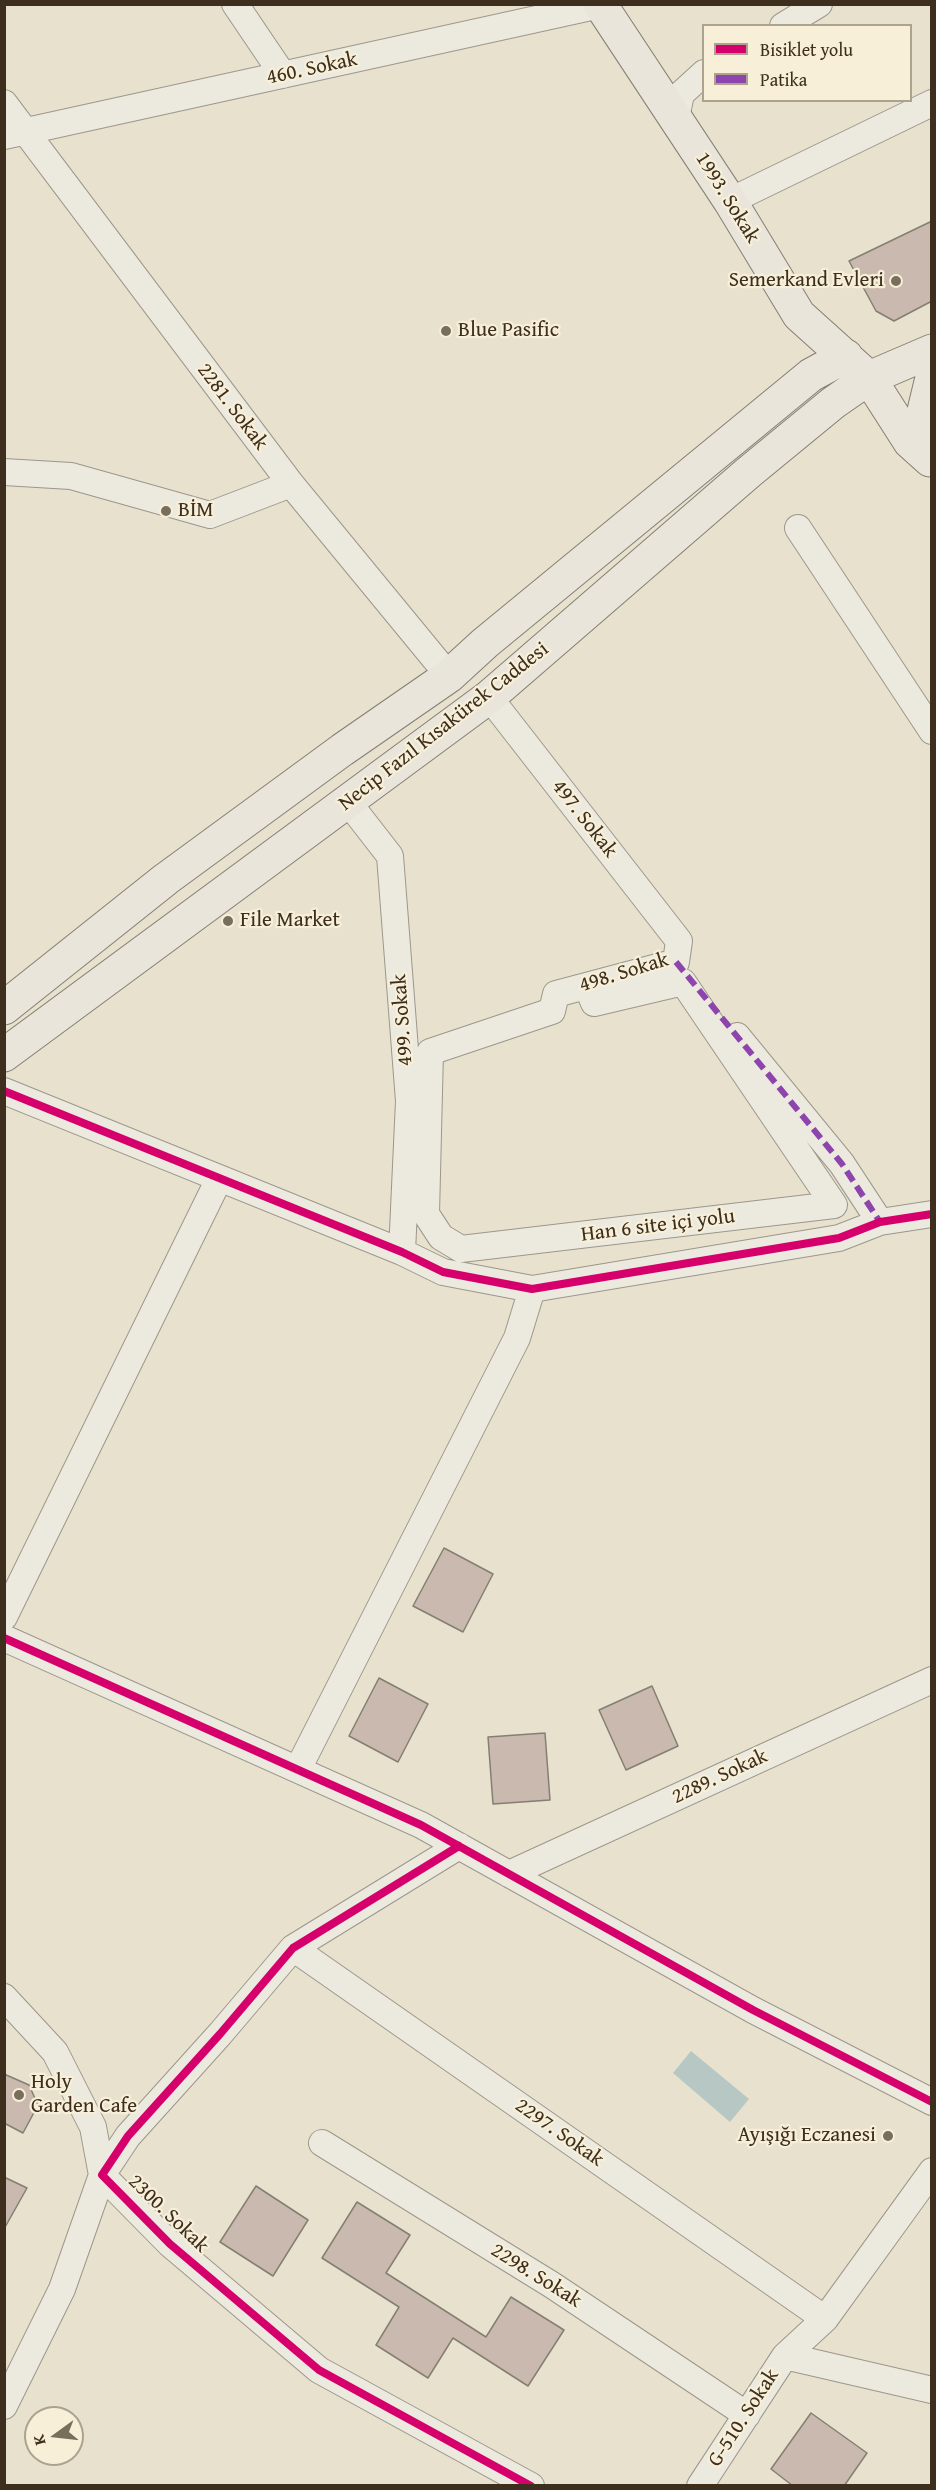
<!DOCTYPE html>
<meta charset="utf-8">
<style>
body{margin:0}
#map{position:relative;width:936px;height:2490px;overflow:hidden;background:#e8e1ce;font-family:"Gentium Book Plus",serif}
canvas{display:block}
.frame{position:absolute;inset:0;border:6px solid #3d2e1e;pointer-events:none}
.legend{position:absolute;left:702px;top:24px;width:210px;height:78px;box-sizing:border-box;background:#f7efd8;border:2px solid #ada28e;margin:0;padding:8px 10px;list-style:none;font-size:18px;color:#3d2e1e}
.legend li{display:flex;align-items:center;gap:12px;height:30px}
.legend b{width:30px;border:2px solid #ada28e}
.north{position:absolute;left:24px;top:2406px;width:60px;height:60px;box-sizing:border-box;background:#f7efd8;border:2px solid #ada28e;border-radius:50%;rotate:255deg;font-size:16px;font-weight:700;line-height:24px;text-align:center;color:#3d2e1e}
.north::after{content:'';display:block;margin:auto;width:21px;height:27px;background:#796d5c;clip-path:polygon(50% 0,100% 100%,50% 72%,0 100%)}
</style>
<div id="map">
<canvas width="936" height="2490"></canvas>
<div class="frame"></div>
<ul class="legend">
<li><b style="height:8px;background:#d6006c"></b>Bisiklet yolu</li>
<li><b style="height:8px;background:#8e44ad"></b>Patika</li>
</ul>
<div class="north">K</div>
</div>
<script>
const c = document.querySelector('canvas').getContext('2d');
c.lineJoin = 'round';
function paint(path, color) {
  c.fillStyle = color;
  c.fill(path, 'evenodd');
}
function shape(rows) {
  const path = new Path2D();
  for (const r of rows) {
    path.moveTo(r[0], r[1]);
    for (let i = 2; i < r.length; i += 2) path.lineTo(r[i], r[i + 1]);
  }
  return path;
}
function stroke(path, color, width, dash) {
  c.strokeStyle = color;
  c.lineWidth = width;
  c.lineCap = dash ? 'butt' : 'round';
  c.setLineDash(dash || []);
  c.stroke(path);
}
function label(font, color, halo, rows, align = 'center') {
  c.font = font + ' "Gentium Book Plus",serif';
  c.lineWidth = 4.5;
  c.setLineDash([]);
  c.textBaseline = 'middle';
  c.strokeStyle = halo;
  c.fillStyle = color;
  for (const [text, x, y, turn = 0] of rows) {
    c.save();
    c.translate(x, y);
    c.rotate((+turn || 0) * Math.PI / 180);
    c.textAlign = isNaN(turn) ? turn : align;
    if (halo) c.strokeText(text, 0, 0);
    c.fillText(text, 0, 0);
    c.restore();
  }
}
const water = shape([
 [691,2051,749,2099,730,2122,673,2073]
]);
const building = shape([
 [932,221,932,301,894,321,876,311,849,261,932,221],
 [444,1548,493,1574,463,1632,413,1606,444,1548],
 [379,1678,428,1704,398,1762,349,1736,379,1678],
 [652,1686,678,1746,626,1770,599,1710,652,1686],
 [545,1733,550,1800,493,1804,488,1737,545,1733],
 [4,2074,29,2085,38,2105,23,2133,4,2123,4,2074],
 [4,2177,27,2188,4,2229,4,2177],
 [256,2186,308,2220,273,2276,220,2242,256,2186],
 [357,2202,410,2235,386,2273,486,2337,511,2297,564,2330,528,2386,453,2338,428,2378,376,2345,399,2307,322,2258,357,2202],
 [811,2413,867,2453,844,2486,793,2486,771,2469,811,2413]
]);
const minor = shape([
 [235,4,283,75],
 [783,26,819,4],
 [4,103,291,484,449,676],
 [676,118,681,94,704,73],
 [4,136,600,5],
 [730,201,932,103],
 [4,472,71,476,210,515,291,484],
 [798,528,932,731],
 [489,697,679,941,676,962,556,994,552,1011,430,1052,426,1214,441,1237,461,1249,834,1205,683,982,594,1003,587,986],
 [348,802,390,856,409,1101,402,1252],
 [737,1036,842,1164,880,1222],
 [4,1091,402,1252,443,1272,532,1289,839,1238,880,1222,932,1214],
 [4,1617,219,1179],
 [4,1638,421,1825,753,2010,932,2102],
 [298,1769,517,1338,532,1289],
 [459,1846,293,1948,220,2034,128,2136,102,2175,170,2244,319,2370,531,2486],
 [509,1874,932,1680],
 [293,1948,825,2319],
 [4,1997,55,2052,93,2127,102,2175,62,2289,4,2406],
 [322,2143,552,2285,747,2415],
 [785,2356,825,2319,932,2171],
 [700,2486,785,2356,932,2390]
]);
const major = shape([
 [600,4,730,201,799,315,869,378,910,442,930,460,924,440,923,415,932,378],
 [4,1008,166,879,342,750,449,676,485,643,811,375,846,356],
 [4,1055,489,697,749,472,833,403,869,378,932,351]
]);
const quiet = shape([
 [676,962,842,1164,880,1222]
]);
const cycleway = shape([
 [4,1091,402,1252,443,1272,532,1289,839,1238,880,1222,932,1214],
 [4,1638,421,1825,753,2010,932,2102],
 [459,1846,293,1948,220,2034,128,2136,102,2175,170,2244,319,2370,531,2486]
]);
const markers = [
 [896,281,6,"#796d5c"],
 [446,331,6,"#796d5c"],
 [166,511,6,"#796d5c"],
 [228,921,6,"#796d5c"],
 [19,2095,6,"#796d5c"],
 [888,2136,6,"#796d5c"]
];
const streetNames = [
 ["460. Sokak",312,69,-12],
 ["1993. Sokak",727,198,58],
 ["2281. Sokak",232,407,53],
 ["Necip Fazıl Kısakürek Caddesi",444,727,-38],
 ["497. Sokak",584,819,52],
 ["498. Sokak",624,973,-17],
 ["499. Sokak",403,1020,-94],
 ["Han 6 site içi yolu",658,1226,-7],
 ["2289. Sokak",720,1777,-25],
 ["2297. Sokak",559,2133,35],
 ["2300. Sokak",168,2214,44],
 ["2298. Sokak",536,2276,32],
 ["G-510. Sokak",744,2418,-57]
];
const poiNames = [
 ["Semerkand Evleri",884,281,"right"],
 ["Blue Pasific",458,331],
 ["BİM",178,511],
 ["File Market",240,921],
 ["Holy",31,2083],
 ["Garden Cafe",31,2107],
 ["Ayışığı Eczanesi",876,2136,"right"]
];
paint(water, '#b7c7c4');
paint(building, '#cab9ae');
stroke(building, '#847f73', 1.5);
stroke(minor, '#9d978a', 28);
stroke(major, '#847f73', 35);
stroke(minor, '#ece9df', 26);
stroke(major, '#e9e5da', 33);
stroke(quiet, '#8e44ad', 6, [12, 6]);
stroke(cycleway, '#d6006c', 8);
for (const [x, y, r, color] of markers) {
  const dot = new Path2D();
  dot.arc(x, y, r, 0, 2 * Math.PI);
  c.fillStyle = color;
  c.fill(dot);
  stroke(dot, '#f7efd8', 2);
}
label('21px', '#3d2e1e', '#f7efd8', streetNames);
label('21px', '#3d2e1e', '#f7efd8', poiNames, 'left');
</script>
